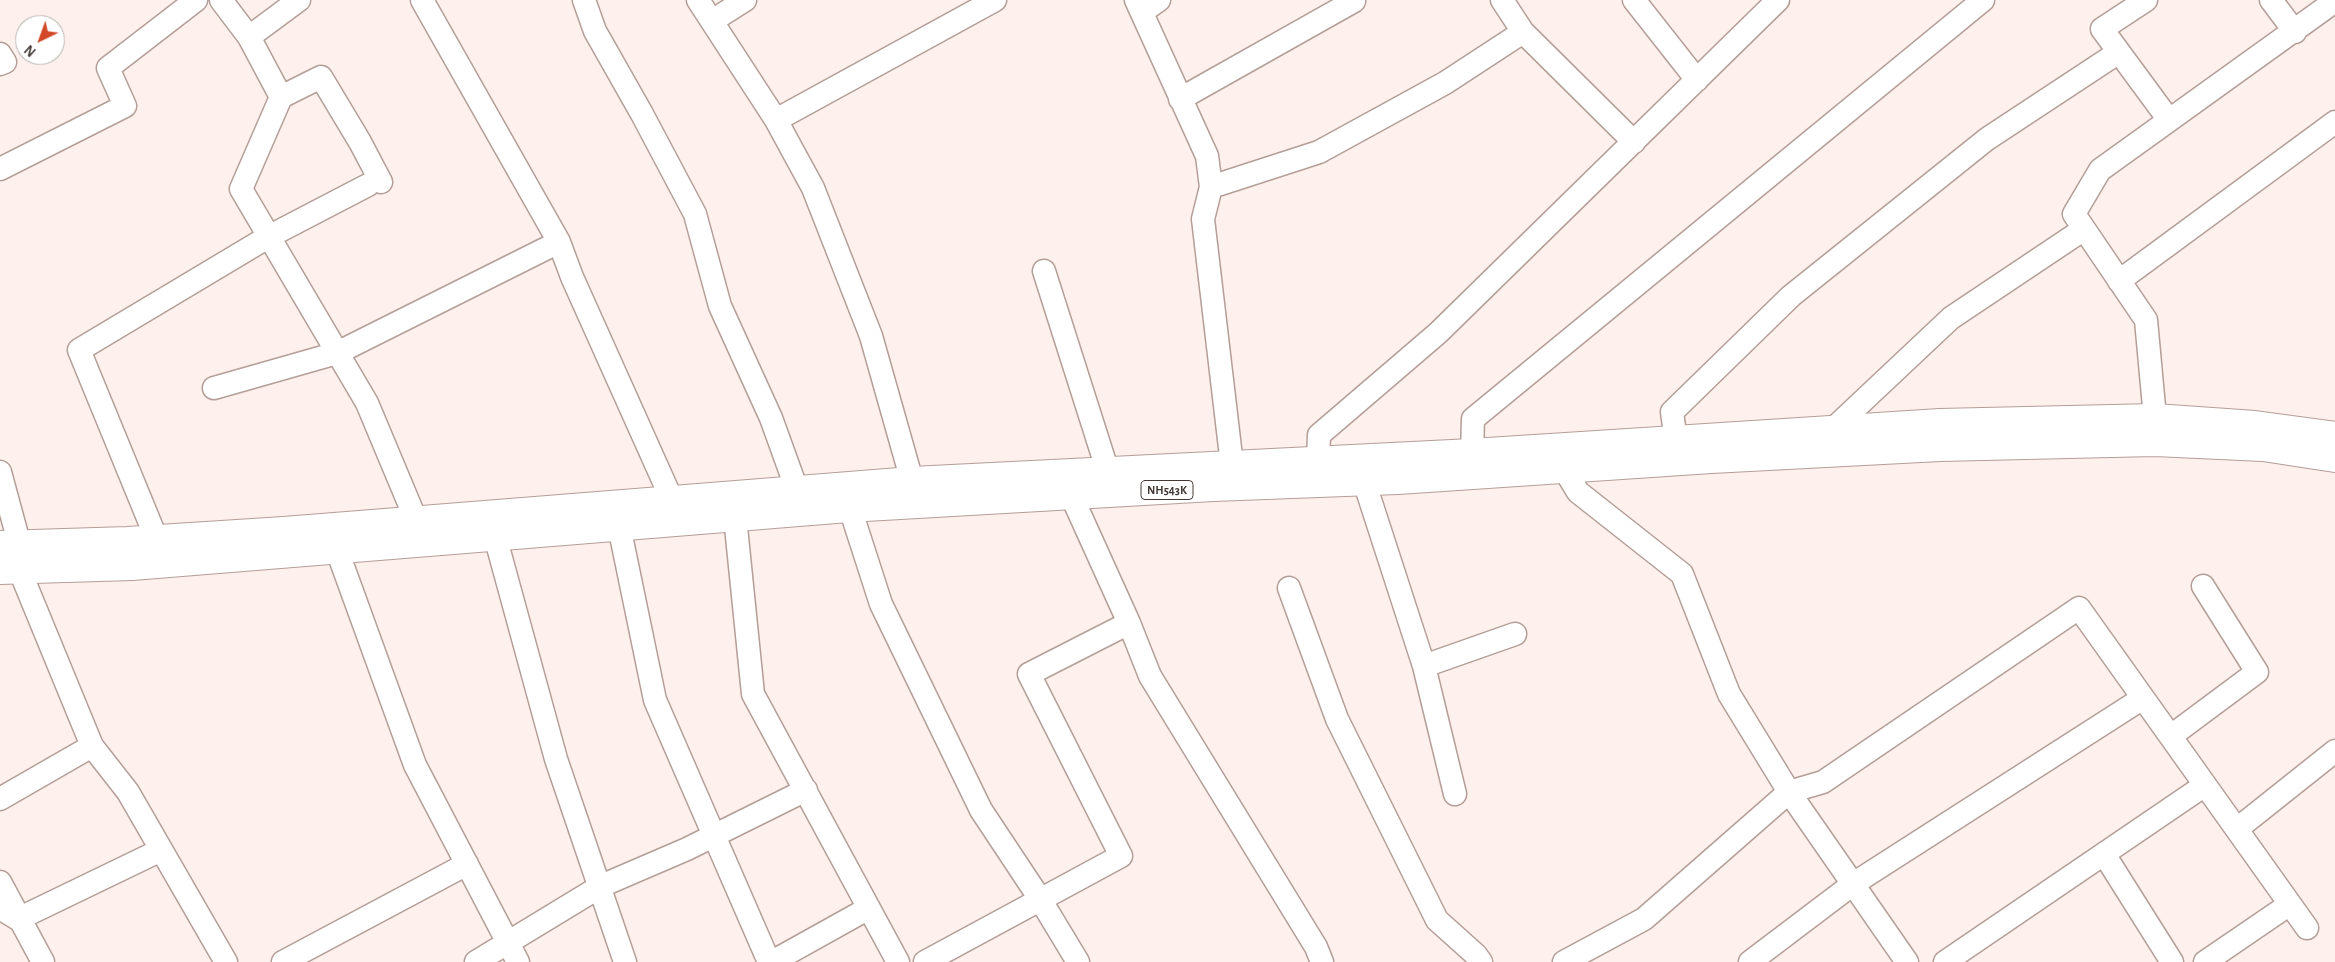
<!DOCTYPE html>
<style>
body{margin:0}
#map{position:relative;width:2335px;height:962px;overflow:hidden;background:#fef0ec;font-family:"Alegreya Sans",sans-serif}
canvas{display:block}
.north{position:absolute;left:15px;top:15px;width:50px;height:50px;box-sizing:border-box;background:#fff;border:1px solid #b4b0af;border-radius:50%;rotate:222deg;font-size:14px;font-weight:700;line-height:20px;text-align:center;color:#433a37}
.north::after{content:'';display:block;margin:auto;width:18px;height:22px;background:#d24829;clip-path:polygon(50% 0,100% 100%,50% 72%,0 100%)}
</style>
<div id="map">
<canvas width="2335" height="962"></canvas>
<div class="north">N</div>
</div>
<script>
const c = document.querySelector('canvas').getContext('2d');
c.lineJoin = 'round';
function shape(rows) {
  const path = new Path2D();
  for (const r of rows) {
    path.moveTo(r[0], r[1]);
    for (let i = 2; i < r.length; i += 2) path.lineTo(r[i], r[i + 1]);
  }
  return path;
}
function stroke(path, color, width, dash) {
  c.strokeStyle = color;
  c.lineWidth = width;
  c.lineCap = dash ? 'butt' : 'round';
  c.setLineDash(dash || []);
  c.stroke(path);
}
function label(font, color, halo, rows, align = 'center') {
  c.font = font + ' "Alegreya Sans",sans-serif';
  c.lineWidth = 5;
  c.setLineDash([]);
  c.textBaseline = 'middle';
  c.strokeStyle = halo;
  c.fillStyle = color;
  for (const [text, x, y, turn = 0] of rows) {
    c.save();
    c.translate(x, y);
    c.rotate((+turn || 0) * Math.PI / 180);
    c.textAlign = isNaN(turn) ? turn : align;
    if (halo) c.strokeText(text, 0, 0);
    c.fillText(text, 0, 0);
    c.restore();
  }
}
const minor = shape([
 [221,0,249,37,281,97,241,189,367,403,416,520],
 [422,0,559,242,572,277,672,500],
 [584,0,595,31,642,114,695,214,720,306,771,418,797,490],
 [698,0,776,120,813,188,871,336,912,481],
 [1136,0,1207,156,1211,187,1203,219,1232,465],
 [1502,0,1523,32],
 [1634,0,1697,80],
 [2146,0,2102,29,2169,120],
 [2271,0,2295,32],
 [1142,12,1159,0],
 [712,21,745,0],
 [249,37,299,0],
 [0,54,5,62,0,64],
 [281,97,321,77,360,142,381,182],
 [1180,99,1354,1],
 [776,120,995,0],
 [0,169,125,106,108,68,196,0],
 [1211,187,1319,152,1445,83,1523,32,1634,142],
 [1044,271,1108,472],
 [2119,281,2335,122],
 [214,388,337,353,559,242],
 [2155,418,2146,320,2074,214,2100,170,2335,1],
 [1832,430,1951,318,2084,229],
 [1676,441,1672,412,1791,296,1987,139,2119,52],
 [1472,453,1473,419,1983,0],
 [1318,460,1319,435,1438,333,1778,0],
 [1564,469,1578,492,1682,574,1729,694,1789,792,1907,962],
 [0,472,20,546],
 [1364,481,1424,666,1455,794],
 [1072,497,1129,623,1150,676,1316,947,1322,962],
 [850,508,881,604,981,810,1040,899,1078,962],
 [735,517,753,694,898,962],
 [619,526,655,700,769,962],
 [495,536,556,759,625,962],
 [157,540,79,350,268,237,368,185],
 [337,550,415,765,518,962],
 [20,571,92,746,128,792,226,962],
 [1289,588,1337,719,1437,920,1476,955,1481,962],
 [1424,666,1515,634],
 [2171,736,2257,672,2203,586],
 [0,799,92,746],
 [2237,829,2335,751],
 [2104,854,2172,962],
 [0,882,43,962],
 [0,908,18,919,161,850],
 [283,962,467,864],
 [476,962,601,886,687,849,806,790],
 [772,962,869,908],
 [925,962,1121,856,1029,674,1129,623],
 [1564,962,1644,919,1789,792,1823,782,2079,608,2307,928],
 [1750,962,1853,884,2143,698],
 [1945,962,2205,785],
 [2205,962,2290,904]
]);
const highway = shape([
 [0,545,128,541,284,531,912,481,1472,453,1940,423,2155,418,2255,425,2335,436],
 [0,570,132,566,848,508,1213,487,1398,480,1711,459,1940,447,2155,442,2263,447,2335,458]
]);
const shields = [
 [1167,490,52]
];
const shieldNames = [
 ["NH543K",1167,490]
];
stroke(minor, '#b49e98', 25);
stroke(highway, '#b49e98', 30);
stroke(minor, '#fff', 22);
stroke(highway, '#fff', 28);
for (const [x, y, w] of shields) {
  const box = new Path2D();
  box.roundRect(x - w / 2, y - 9.5, w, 19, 4);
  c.fillStyle = '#fff';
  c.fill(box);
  stroke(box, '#433a37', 1);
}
label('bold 12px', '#433a37', null, shieldNames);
</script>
